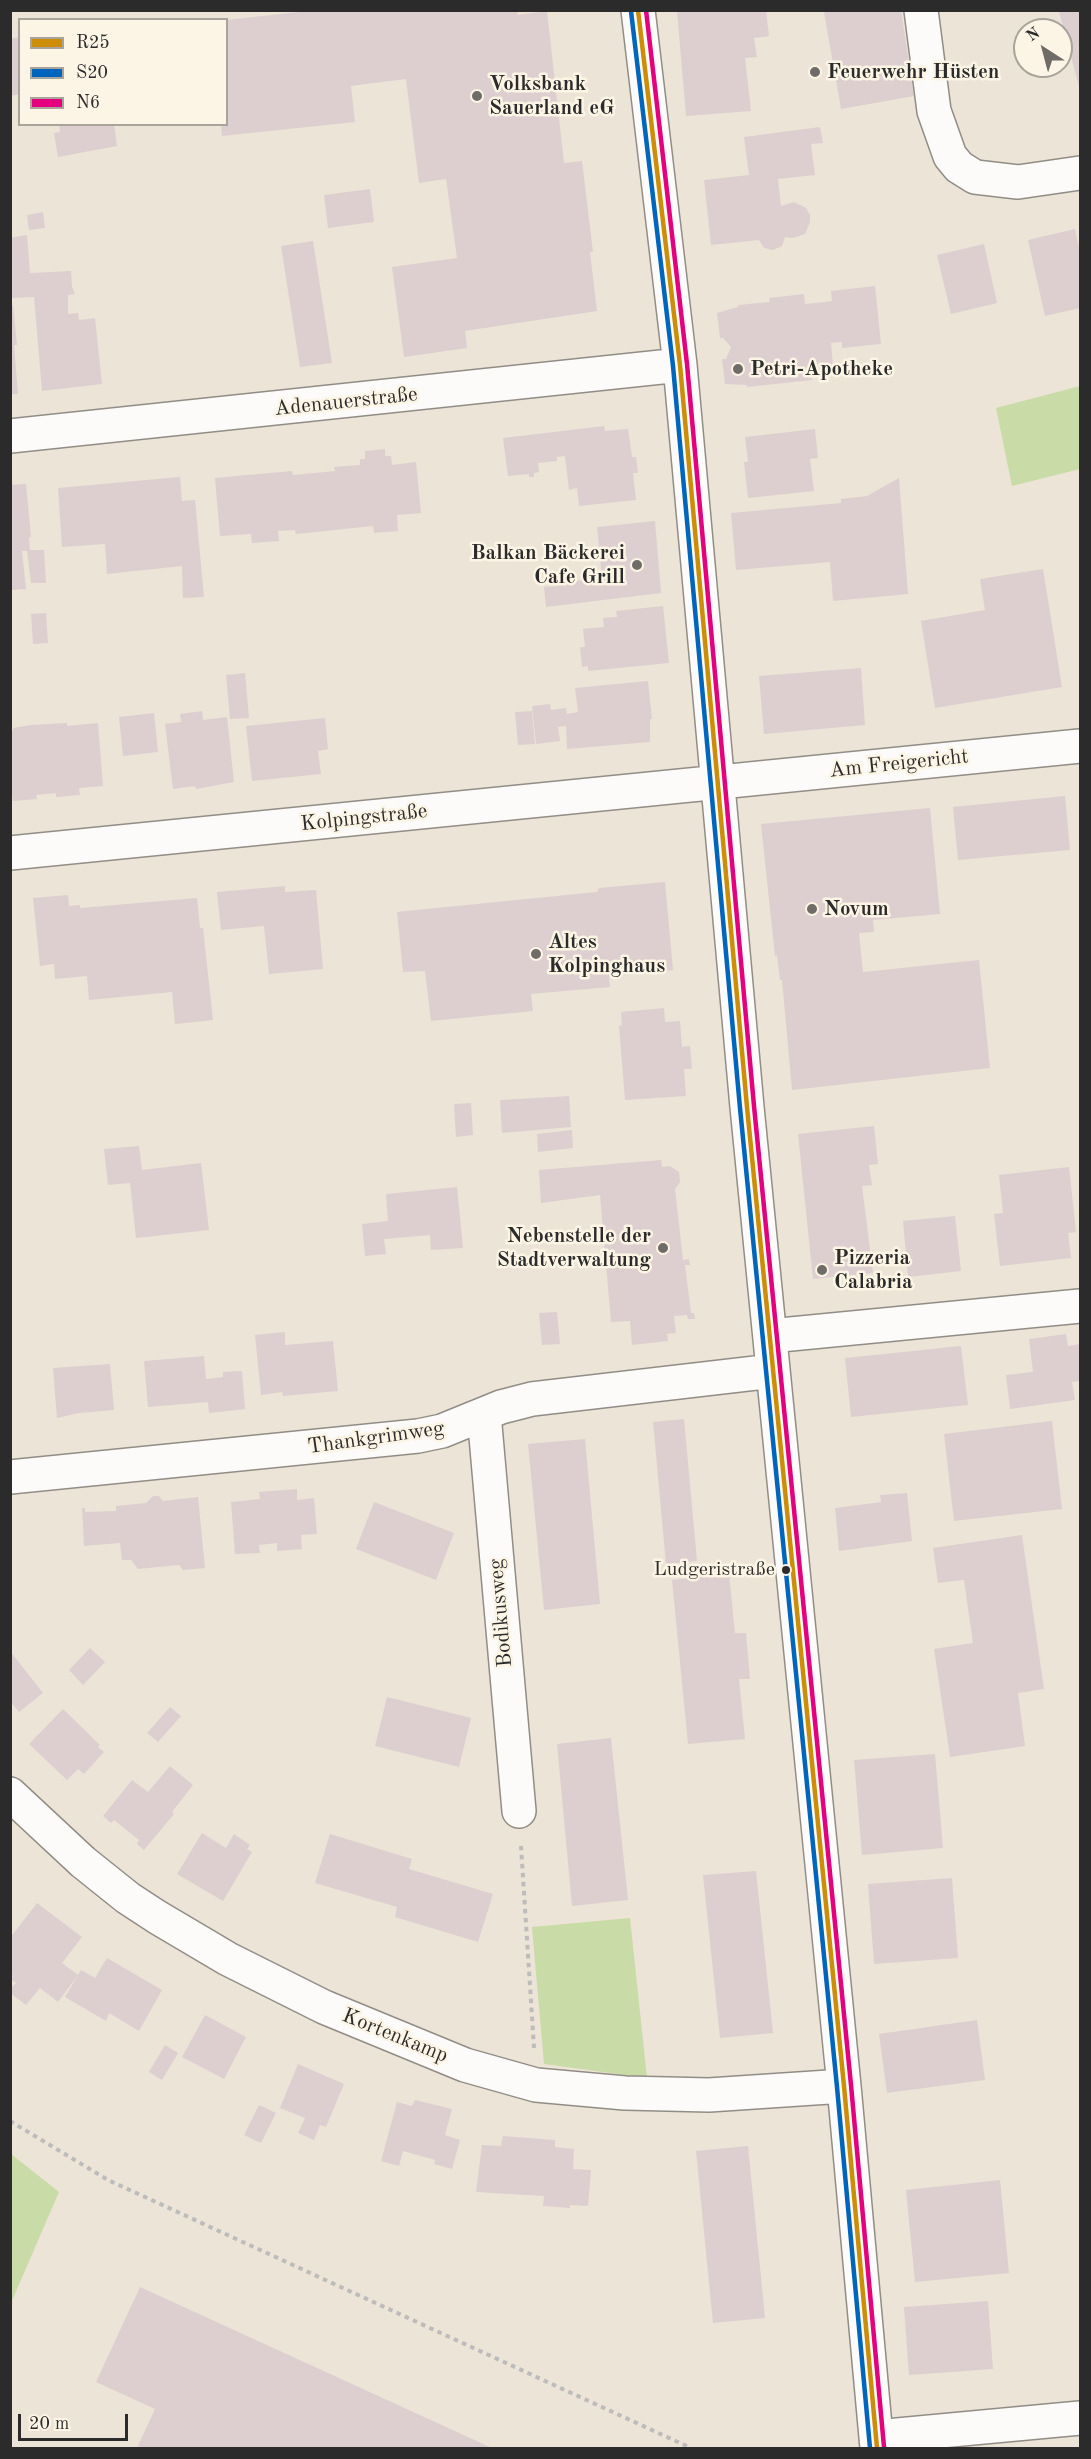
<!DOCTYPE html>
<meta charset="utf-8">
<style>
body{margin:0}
#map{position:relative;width:1091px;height:2459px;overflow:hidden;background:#ece4d6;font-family:"Old Standard TT",serif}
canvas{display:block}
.frame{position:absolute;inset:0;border:12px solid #2b2b2b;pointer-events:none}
.legend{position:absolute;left:18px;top:18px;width:210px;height:108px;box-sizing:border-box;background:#fcf5e5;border:2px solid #a8a49b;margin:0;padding:8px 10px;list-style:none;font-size:18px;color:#2b2b2b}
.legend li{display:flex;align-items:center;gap:12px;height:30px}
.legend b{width:30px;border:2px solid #a8a49b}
.north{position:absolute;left:1013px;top:18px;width:60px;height:60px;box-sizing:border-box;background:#fcf5e5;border:2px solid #a8a49b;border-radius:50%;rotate:324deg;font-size:16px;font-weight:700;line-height:24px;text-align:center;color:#2b2b2b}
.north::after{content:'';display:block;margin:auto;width:21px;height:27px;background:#6f6c67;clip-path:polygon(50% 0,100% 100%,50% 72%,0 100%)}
.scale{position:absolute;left:18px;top:2414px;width:110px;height:27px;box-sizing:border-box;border:3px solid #2b2b2b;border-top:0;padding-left:8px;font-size:18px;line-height:21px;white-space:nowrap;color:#2b2b2b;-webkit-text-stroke:4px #fcf5e5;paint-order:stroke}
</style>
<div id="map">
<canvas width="1091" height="2459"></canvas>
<div class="frame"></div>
<ul class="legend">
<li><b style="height:8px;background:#ce8d09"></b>R25</li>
<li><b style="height:8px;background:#0065bd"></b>S20</li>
<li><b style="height:8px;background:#e5007d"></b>N6</li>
</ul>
<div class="north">N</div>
<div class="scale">20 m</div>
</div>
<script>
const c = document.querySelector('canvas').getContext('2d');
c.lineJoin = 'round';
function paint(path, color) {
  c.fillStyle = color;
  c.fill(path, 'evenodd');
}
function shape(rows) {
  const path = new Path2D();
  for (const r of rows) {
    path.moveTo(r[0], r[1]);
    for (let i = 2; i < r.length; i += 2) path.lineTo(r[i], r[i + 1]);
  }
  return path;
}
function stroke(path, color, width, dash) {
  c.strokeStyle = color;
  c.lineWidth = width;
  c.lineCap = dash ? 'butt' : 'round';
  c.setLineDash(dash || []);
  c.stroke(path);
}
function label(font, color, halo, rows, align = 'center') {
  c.font = font + ' "Old Standard TT",serif';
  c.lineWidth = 5;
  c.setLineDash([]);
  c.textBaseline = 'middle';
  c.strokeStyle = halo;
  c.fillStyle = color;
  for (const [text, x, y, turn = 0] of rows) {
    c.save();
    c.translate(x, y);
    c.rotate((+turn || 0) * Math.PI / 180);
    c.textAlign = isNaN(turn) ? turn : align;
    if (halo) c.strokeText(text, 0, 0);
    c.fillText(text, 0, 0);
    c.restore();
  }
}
const green = shape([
 [1080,386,1080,469,1012,486,996,408],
 [630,1918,647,2078,544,2064,532,1927],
 [11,2154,59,2192,11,2303]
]);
const building = shape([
 [317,10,517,10,518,15,547,11,564,163,582,161,593,252,590,252,597,311,465,331,467,348,404,357,392,267,457,258,446,179,419,183,406,79,351,86,355,122,222,136,221,124,226,124,226,20],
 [677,10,766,10,769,36,754,38,757,57,745,58,751,111,686,116],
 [833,10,901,10,914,96,841,109,824,12],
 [1063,10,1080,10,1080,90,1059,12],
 [20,37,20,94,10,96,10,39],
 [59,124,114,124,117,146,58,157,54,133,60,132],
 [820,127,823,143,811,144,815,175,778,179,781,206,794,202,806,208,810,215,810,222,805,234,792,238,785,237,782,246,773,250,764,248,759,240,711,245,704,180,749,175,744,137],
 [370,189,374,222,328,228,324,195],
 [43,212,45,228,29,230,27,215],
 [1075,229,1080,253,1080,308,1045,316,1028,240],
 [27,235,30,273,71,271,72,287,75,294,68,295,68,314,78,313,79,320,95,318,102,384,42,391,34,297,12,298,10,238],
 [313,241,332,363,300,367,281,246],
 [984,244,997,303,951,314,937,255],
 [875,286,881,344,842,348,842,342,831,343,833,367,811,370,812,380,747,387,747,385,725,384,722,359,726,359,731,347,723,338,720,338,717,313,738,307,738,305,770,302,769,298,804,294,805,304,826,302,832,301,831,291],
 [10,305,13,305,17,345,14,345,18,394,10,394],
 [604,426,605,431,628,429,632,457,636,457,638,473,633,473,636,500,579,506,577,488,569,490,565,456,557,457,557,461,538,463,539,472,534,473,534,477,529,477,529,474,508,476,503,438],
 [815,429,818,458,810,459,814,491,748,498,744,462,748,462,745,437],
 [385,449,385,456,391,456,392,465,416,462,421,513,397,515,398,531,374,533,373,526,296,534,295,530,278,531,279,541,252,543,251,534,220,536,215,478,292,471,293,475,335,471,334,467,360,465,360,459,365,459,365,451],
 [180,477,182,501,195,500,204,597,183,598,182,566,107,574,105,544,62,547,58,488],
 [899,478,908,594,833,601,830,562,736,570,731,513,841,503,841,499,867,496],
 [26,484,31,537,29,537,30,550,44,550,46,583,31,583,27,551,22,551,26,589,10,590,10,485],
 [655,521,661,593,546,607,544,587,558,586,556,578,574,577,575,581,602,578,597,527],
 [1043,569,1062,687,935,708,921,621,985,610,980,579],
 [663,606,669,663,588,671,588,666,582,667,580,647,585,647,583,629,604,627,603,618,617,617,616,611],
 [46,613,48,643,33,644,31,614],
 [861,668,865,725,764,734,759,676],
 [245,673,249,718,230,719,226,675],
 [648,681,652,719,650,719,650,742,567,749,566,726,558,727,560,741,536,744,532,706,550,704,551,710,566,708,567,714,578,712,575,688],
 [202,711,203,720,227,717,234,782,196,789,195,786,173,789,165,724,181,722,180,714],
 [532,711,535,744,518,745,515,712],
 [154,713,158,752,123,756,119,717],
 [325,718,328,749,318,751,321,774,252,781,246,726],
 [67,723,67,726,98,723,103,786,79,788,80,795,56,797,56,793,36,795,37,799,13,801,12,794,10,794,10,731,13,731,13,728,31,725],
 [1065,796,1070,850,958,860,953,807],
 [930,808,940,914,873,920,874,932,859,933,863,972,979,960,990,1068,792,1090,782,980,780,980,777,955,775,956,761,824],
 [665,882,673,970,609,977,610,987,531,994,533,1011,431,1021,425,971,403,972,397,912,597,892,599,888],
 [285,886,285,892,316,890,323,969,269,974,264,926,221,930,217,892],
 [68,895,69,906,80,905,80,908,197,898,200,928,203,928,213,1020,175,1024,172,992,89,1000,87,976,55,979,54,964,40,966,33,898],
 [664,1008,665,1022,680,1021,682,1047,690,1046,692,1069,684,1069,686,1096,625,1100,619,1026,622,1025,621,1012],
 [569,1096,571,1127,502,1133,500,1100],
 [471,1103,473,1135,456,1137,454,1104],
 [874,1126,878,1164,869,1165,872,1185,862,1186,873,1273,813,1279,798,1134],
 [572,1130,573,1148,538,1152,537,1134],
 [139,1146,142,1170,201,1163,209,1230,136,1238,130,1183,108,1185,104,1149],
 [661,1160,662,1167,670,1166,679,1172,680,1182,675,1189,683,1260,689,1259,690,1265,685,1265,691,1313,694,1313,695,1319,688,1319,687,1315,674,1316,676,1333,667,1334,668,1341,632,1345,630,1321,611,1322,600,1195,541,1203,539,1170],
 [1069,1167,1076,1232,1068,1233,1071,1258,1000,1266,994,1214,1003,1213,999,1175],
 [457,1187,463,1248,431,1250,430,1235,384,1239,386,1254,365,1256,362,1224,388,1221,386,1194],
 [955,1216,961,1271,908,1277,903,1221],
 [557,1312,560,1344,542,1345,539,1313],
 [285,1332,285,1345,333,1341,338,1391,283,1396,282,1392,261,1395,255,1335],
 [1066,1334,1068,1346,1080,1344,1080,1381,1072,1382,1075,1400,1010,1409,1006,1375,1033,1372,1029,1339],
 [961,1346,968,1405,851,1417,845,1358],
 [204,1356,206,1379,223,1377,223,1372,242,1371,245,1409,209,1413,208,1402,148,1407,144,1361],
 [110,1364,114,1410,79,1413,57,1418,53,1368],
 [684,1419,697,1561,666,1564,653,1422],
 [1052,1421,1062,1509,954,1521,944,1434],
 [585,1439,600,1604,544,1610,528,1444],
 [297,1489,297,1500,314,1498,317,1534,301,1535,302,1549,277,1551,277,1543,259,1545,260,1553,235,1554,231,1502,260,1499,259,1492],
 [907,1493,912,1541,839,1551,835,1508,881,1502,880,1495],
 [153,1496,159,1496,163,1501,198,1497,205,1568,183,1570,179,1565,138,1569,131,1560,122,1560,120,1543,84,1546,82,1508,85,1508,85,1512,116,1511,116,1506,146,1503],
 [374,1502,454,1533,436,1580,356,1549],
 [1022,1535,1044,1689,1018,1693,1025,1746,950,1757,934,1649,973,1643,964,1580,938,1583,933,1548],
 [729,1574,735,1633,746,1633,750,1679,739,1679,745,1739,688,1744,672,1580],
 [90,1648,105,1662,83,1685,69,1670],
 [10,1651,43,1693,19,1712,10,1701],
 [387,1697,471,1718,459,1767,375,1746],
 [170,1707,181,1716,158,1742,147,1733],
 [63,1709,100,1745,98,1747,104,1752,84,1774,78,1769,67,1780,29,1744],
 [611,1738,628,1900,572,1906,557,1744],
 [935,1754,943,1848,862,1855,854,1760],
 [170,1766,193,1785,172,1812,174,1814,144,1850,137,1844,139,1840,114,1820,111,1823,103,1816,132,1780,148,1792],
 [202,1833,226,1848,234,1834,250,1845,247,1849,252,1852,223,1901,177,1874],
 [330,1834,412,1859,409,1869,493,1894,478,1942,395,1917,397,1907,315,1883],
 [756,1871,773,2033,720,2038,703,1875],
 [952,1878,958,1958,874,1964,868,1884],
 [37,1903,82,1937,62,1963,78,1975,81,1970,95,1978,107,1958,162,1990,139,2031,109,2013,106,2021,65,1997,78,1975,58,2002,40,1988,26,2005,10,1993,10,1989,16,1983,11,1979,13,1976,10,1974,10,1938],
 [205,2015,246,2037,224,2079,182,2057],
 [977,2020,985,2080,887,2093,879,2034],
 [165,2045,178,2053,162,2080,149,2072],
 [298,2064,344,2084,326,2127,320,2125,314,2140,298,2133,305,2118,280,2108],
 [415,2100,452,2109,445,2135,460,2140,452,2169,434,2164,435,2160,403,2151,399,2166,381,2161,397,2102,412,2106],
 [259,2105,276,2113,261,2143,244,2135],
 [503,2136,555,2140,555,2147,574,2149,573,2169,591,2170,588,2206,570,2205,570,2208,543,2206,544,2196,476,2192,482,2145,501,2146],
 [748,2146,765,2318,713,2323,696,2151],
 [1000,2180,1009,2273,915,2282,906,2190],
 [140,2287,492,2448,137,2448,155,2409,96,2382],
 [988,2301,993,2369,909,2375,904,2307]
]);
const path = shape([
 [521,1846,534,2048],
 [10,2121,108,2180,691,2448]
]);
const minor = shape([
 [638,10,680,365,747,1107,844,2086,877,2448],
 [921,10,934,111,950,156,959,167,975,177,1018,182,1080,173],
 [10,436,680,365],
 [10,853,1080,746],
 [770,1336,1080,1306],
 [484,1414,519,1811],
 [10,1477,418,1436,442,1431,501,1407,532,1399,773,1371],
 [10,1794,83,1862,128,1898,157,1917,228,1959,324,2007,465,2065,536,2085,625,2093,709,2095,844,2086],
 [876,2437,1080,2418]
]);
const bus1 = shape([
 [638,10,680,365,747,1107,844,2086,877,2448]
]);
const bus2 = shape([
 [631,11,673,366,740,1108,837,2087,870,2448]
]);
const bus3 = shape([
 [646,10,687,364,754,1106,851,2085,884,2447]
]);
const markers = [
 [815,72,6,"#6f6c67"],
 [477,96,6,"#6f6c67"],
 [738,369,6,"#6f6c67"],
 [637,565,6,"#6f6c67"],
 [812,909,6,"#6f6c67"],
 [536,954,6,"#6f6c67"],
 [663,1248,6,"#6f6c67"],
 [822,1270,6,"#6f6c67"],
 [786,1570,5,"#2b2b2b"]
];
const busNames = [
 ["Ludgeristraße",775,1570]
];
const poiNames = [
 ["Feuerwehr Hüsten",827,72],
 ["Volksbank",489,84],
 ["Sauerland eG",489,108],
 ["Petri-Apotheke",750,369],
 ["Balkan Bäckerei",625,553,"right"],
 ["Cafe Grill",625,577,"right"],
 ["Novum",824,909],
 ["Altes",548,942],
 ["Kolpinghaus",548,966],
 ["Nebenstelle der",651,1236,"right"],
 ["Stadtverwaltung",651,1260,"right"],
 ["Pizzeria",834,1258],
 ["Calabria",834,1282]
];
const streetNames = [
 ["Adenauerstraße",346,402,-6],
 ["Am Freigericht",899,764,-6],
 ["Kolpingstraße",364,818,-6],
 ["Thankgrimweg",376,1438,-8],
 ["Bodikusweg",501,1613,-95],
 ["Kortenkamp",395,2036,22]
];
paint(green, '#c9dba6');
paint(building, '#ddcfd0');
stroke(minor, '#918d86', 36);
stroke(path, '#bdbcba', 4, [4.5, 4.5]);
stroke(minor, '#fcfbf9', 33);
stroke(bus1, '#ce8d09', 4.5);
stroke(bus2, '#0065bd', 4.5);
stroke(bus3, '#e5007d', 4.5);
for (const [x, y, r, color] of markers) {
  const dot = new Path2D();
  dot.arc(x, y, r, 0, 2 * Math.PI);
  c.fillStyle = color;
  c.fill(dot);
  stroke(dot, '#fcf5e5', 2);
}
label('20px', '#2b2b2b', '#fcf5e5', busNames, 'right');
label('bold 21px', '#2b2b2b', '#fcf5e5', poiNames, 'left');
label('21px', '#2b2b2b', '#fcf5e5', streetNames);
</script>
